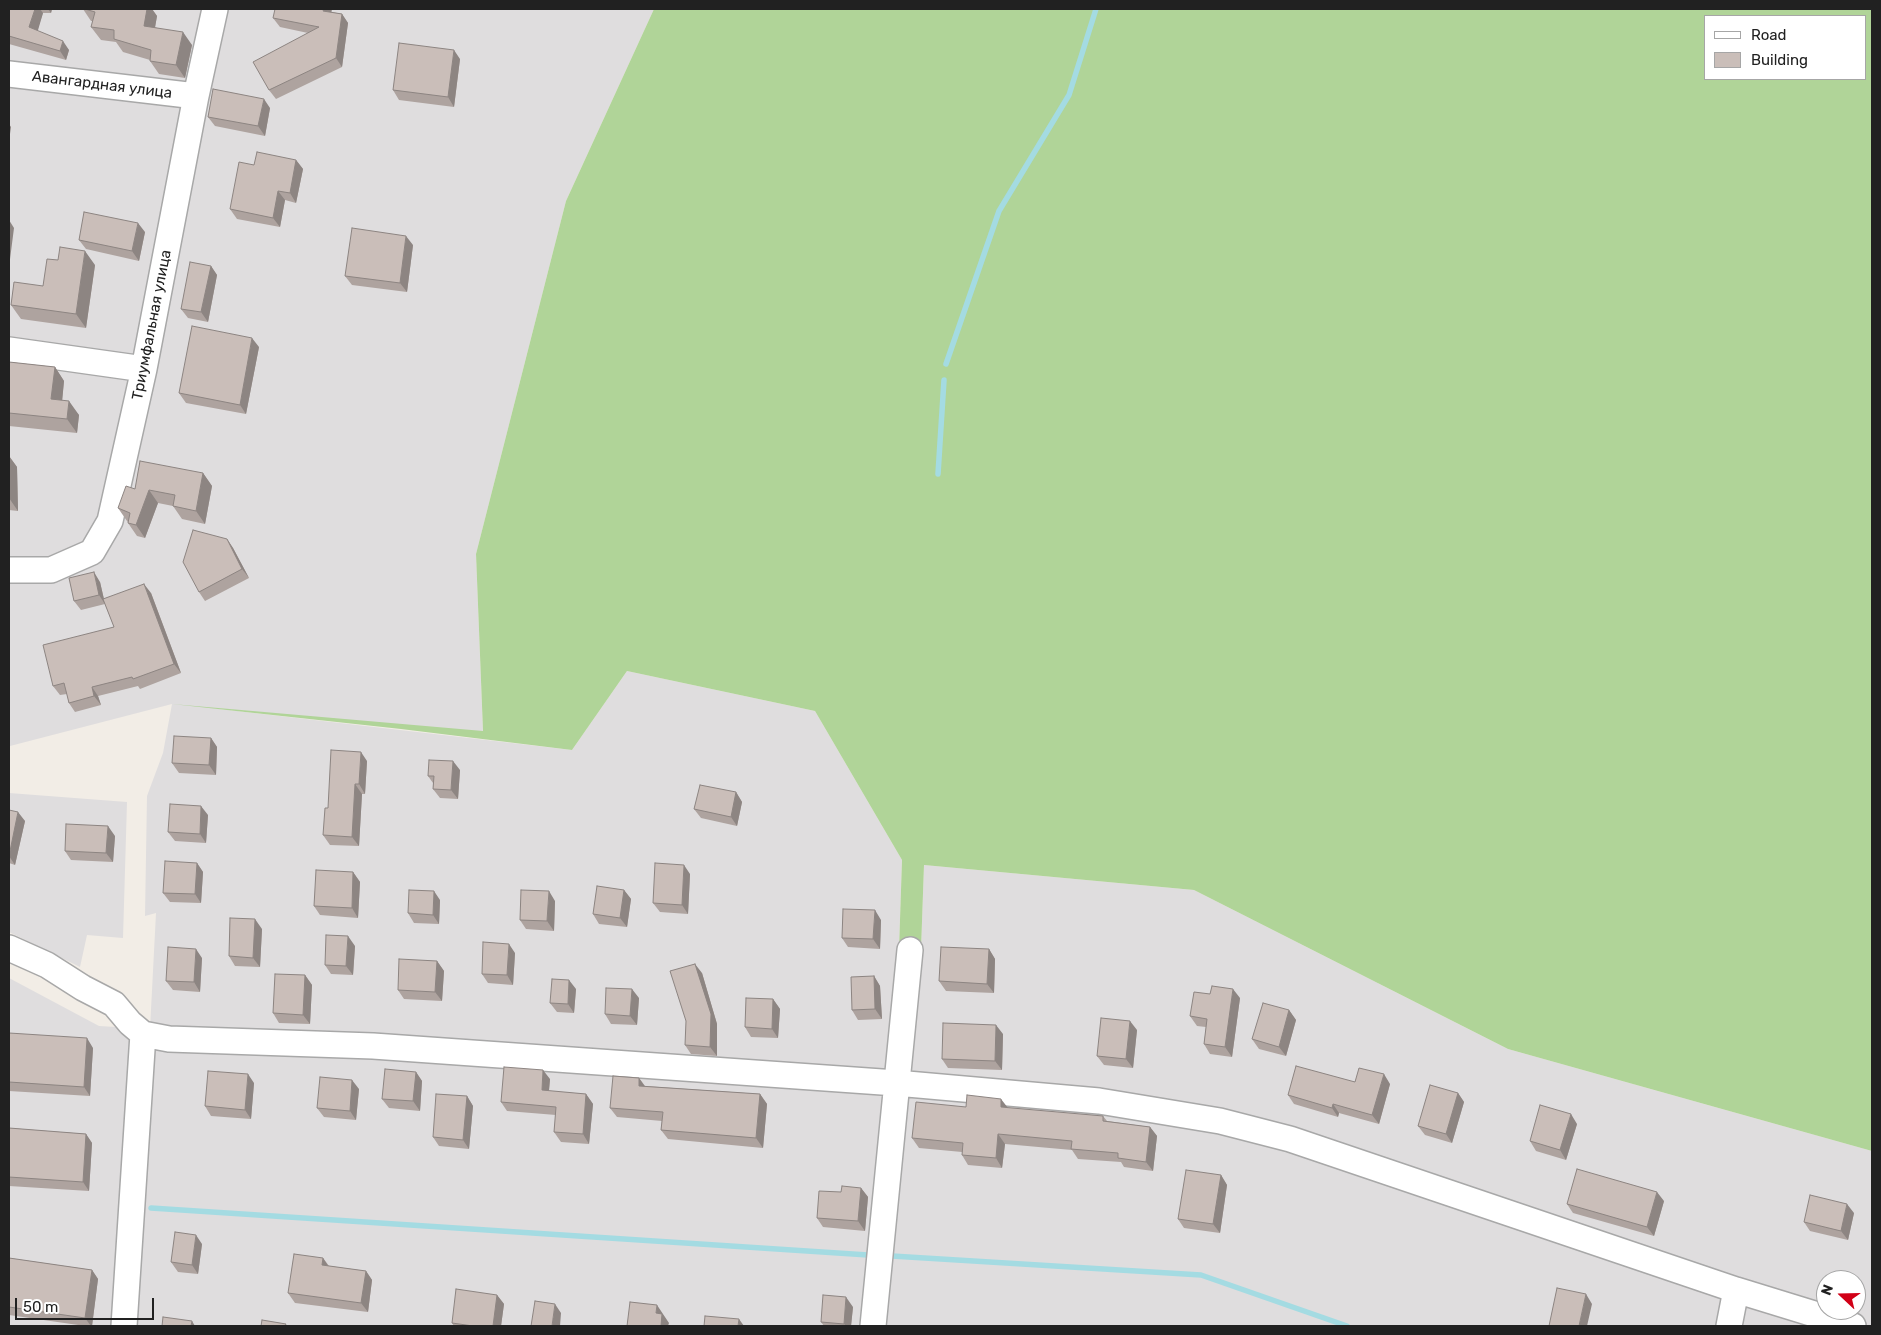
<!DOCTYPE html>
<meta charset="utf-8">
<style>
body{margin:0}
#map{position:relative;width:1881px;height:1335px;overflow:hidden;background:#f2ede6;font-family:Rubik,sans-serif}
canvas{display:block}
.frame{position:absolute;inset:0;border:10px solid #212121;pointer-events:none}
.legend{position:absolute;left:1704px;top:15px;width:162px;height:65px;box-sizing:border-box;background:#fff;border:1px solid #a6a6a6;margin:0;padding:6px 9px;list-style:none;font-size:15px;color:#212121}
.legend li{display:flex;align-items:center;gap:10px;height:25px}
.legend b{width:25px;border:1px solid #a6a6a6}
.north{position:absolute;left:1816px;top:1270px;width:50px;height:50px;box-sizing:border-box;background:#fff;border:1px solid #a6a6a6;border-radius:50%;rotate:291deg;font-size:14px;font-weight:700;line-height:20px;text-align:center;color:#212121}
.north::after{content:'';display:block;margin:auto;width:18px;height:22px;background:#d10017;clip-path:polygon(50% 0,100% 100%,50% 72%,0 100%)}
.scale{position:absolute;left:15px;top:1298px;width:139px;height:22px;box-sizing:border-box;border:2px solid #212121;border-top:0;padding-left:6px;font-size:15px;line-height:18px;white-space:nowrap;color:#212121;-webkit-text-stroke:4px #fff;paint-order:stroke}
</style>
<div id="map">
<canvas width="1881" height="1335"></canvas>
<div class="frame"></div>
<ul class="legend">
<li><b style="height:6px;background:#fff"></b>Road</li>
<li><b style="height:14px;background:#cabeb9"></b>Building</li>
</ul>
<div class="north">N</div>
<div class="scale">50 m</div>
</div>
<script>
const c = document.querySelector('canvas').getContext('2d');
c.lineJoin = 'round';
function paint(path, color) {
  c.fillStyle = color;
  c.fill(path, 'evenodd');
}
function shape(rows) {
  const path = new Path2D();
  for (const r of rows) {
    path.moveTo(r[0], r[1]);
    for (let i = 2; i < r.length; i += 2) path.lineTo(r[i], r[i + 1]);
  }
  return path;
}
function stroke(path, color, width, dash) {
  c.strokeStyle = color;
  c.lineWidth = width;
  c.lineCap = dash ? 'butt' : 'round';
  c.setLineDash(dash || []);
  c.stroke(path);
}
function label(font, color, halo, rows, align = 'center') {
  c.font = font + ' Rubik,sans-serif';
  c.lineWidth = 5;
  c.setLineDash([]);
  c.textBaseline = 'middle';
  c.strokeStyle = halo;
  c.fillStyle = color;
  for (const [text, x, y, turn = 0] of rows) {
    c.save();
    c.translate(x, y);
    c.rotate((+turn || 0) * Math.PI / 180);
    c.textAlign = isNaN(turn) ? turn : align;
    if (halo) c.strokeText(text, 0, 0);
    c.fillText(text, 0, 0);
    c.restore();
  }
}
const residential = shape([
 [9,9,654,9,566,201,476,554,483,732,211,708,572,750,627,671,815,711,902,860,899,949,921,950,924,865,1194,890,1508,1049,1872,1151,1872,1326,9,1326,9,978,99,1026,150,1029,156,913,145,916,147,796,163,753,172,704,10,746,9,750],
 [1826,1280,1856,1280,1856,1310,1826,1310],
 [9,793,127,802,123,938,87,935,80,967,9,932]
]);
const forest = shape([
 [654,9,1872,9,1872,1151,1508,1049,1194,890,924,865,921,950,899,949,902,860,815,711,627,671,572,750,401,729,172,704,483,731,476,554,566,201],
 [1705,16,1865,16,1865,79,1705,79]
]);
const stream = shape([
 [946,364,999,211,1069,95,1096,9],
 [938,474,944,380],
 [151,1208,868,1255],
 [892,1256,1201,1275,1347,1326]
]);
const minor = shape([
 [9,74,196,96],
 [9,350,144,369],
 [9,570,51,570,92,552,110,521,144,369,196,96,215,9],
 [9,948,47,965,83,988,114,1004,130,1023,143,1034,169,1039,373,1046,896,1083,1099,1101,1220,1121,1290,1139,1736,1290,1853,1326],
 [124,1326,143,1034],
 [873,1326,910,950],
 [1729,1326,1736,1290]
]);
const wall = shape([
 [9,9,52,9,51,13,43,13,37,31,69,50,66,60,9,44],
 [83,9,152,9,157,16,155,27,192,45,185,78,159,74,150,61,150,60,123,52,116,42,101,40,91,27,93,21,91,21],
 [332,12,342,14,348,23,342,67,276,99,269,90,308,33,280,27,273,18],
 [460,59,454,107,399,100,393,90],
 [270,108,265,136,215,126,208,117],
 [296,160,303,169,296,203,285,200,280,227,237,219,230,209],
 [145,232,139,261,86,249,79,240],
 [413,245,407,292,352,285,345,276],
 [95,265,86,328,21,319,11,305],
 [211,266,217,275,208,322,188,318,181,309],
 [259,347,246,414,186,403,179,393],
 [9,362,55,367,64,381,62,400,79,415,77,433,9,426],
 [9,456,17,467,18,511,9,510],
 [203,473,212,486,205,524,182,519,173,506,158,503,145,538,137,536,128,523,128,522,127,521,118,508,135,489],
 [227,539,233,548,249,578,205,601,199,592],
 [100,582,104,599,151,593,181,673,140,689,138,686,98,696,101,705,75,712,69,703,67,694,60,695,53,686,114,627,105,604,81,610,74,601],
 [211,738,217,747,216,775,179,773,172,763],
 [367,761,365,794,362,794,359,846,330,845,323,835,328,808],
 [460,770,458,799,440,798,433,789,433,783,428,776],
 [736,792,742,802,737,826,701,818,694,809],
 [9,810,25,821,15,865,9,863],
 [208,815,206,843,175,841,168,832],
 [115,836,113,862,71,860,65,851],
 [197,863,203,872,201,903,170,902,163,893],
 [353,872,360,882,358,918,320,915,314,906],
 [690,874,688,914,660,912,653,903],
 [624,890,631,899,627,927,599,924,593,914],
 [440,900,439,924,414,923,408,913],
 [555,901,554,931,526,929,520,920],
 [881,920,880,949,848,947,842,938],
 [262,929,260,967,235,966,229,956],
 [355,946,353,975,331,974,325,965],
 [989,949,995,959,994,993,946,991,939,981],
 [515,953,513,985,488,983,482,974],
 [202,958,200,992,173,990,166,981],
 [437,961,444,971,442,1001,404,999,398,990],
 [702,973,717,1024,717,1056,691,1054,685,1045],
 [305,975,312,985,310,1024,279,1023,273,1013],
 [874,976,880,986,882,1019,858,1020,852,1010],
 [576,989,574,1013,557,1012,550,1003],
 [639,998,637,1025,611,1024,605,1014],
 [1240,998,1232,1057,1210,1054,1204,1044,1206,1027,1197,1026,1190,1016],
 [773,999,780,1009,778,1038,751,1037,745,1027],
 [1289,1010,1296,1020,1286,1056,1259,1049,1252,1039],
 [1137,1030,1133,1068,1104,1065,1097,1056],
 [9,1033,93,1048,90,1096,9,1091],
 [1003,1034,1002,1070,948,1068,942,1059],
 [416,1072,422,1081,420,1111,389,1108,382,1099],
 [639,1078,645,1086,760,1094,767,1104,763,1148,668,1139,661,1130,662,1121,617,1117,610,1108],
 [550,1079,549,1091,586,1094,593,1104,589,1144,561,1142,554,1132,556,1115,507,1111,501,1102],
 [1355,1082,1390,1084,1379,1124,1339,1113,1338,1117,1294,1104,1288,1095],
 [254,1083,251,1119,211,1116,205,1106],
 [359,1089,356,1120,324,1117,317,1108],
 [1458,1093,1464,1102,1452,1143,1425,1135,1418,1126],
 [467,1096,473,1106,469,1149,439,1146,433,1137],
 [966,1107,1008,1108,1103,1116,1107,1121,1150,1127,1157,1136,1153,1171,1124,1167,1121,1162,1078,1159,1072,1150,1005,1144,1002,1168,968,1165,962,1155,962,1152,919,1148,912,1138],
 [1577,1124,1566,1160,1536,1151,1530,1141],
 [9,1128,86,1134,92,1143,89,1191,9,1186],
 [1221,1175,1227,1185,1220,1233,1184,1228,1178,1219],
 [861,1188,868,1197,865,1231,823,1227,817,1218,841,1192],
 [1664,1201,1654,1236,1573,1213,1567,1204],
 [1854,1213,1848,1240,1810,1231,1804,1222],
 [202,1244,198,1274,178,1272,171,1262],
 [9,1258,92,1270,98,1279,92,1326,85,1326,9,1315],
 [323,1258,329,1266,366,1271,372,1280,368,1312,295,1303,288,1293],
 [497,1295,504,1304,501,1326,454,1326,452,1323],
 [853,1307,851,1326,824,1326,821,1322]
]);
const shadedWall = shape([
 [35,9,40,9,43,13,36,37,29,27],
 [48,9,52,9,51,13],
 [145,9,152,9,157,16,153,39,144,26],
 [324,9,332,9,330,20,323,11],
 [342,14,348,23,342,67,336,58],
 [183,32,192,45,185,78,176,65],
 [63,41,69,50,66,60,60,51],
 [454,50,460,59,454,107,448,97],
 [264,99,270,108,265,136,258,126],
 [9,124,11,127,9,141],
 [296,160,303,169,296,203,290,193],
 [278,191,285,200,280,227,273,218],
 [9,220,14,228,9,267],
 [138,223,145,232,139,261,132,251],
 [406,236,413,245,407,292,400,283],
 [85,251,95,265,86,328,76,314],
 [211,266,217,275,208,322,201,312],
 [252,338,259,347,246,414,240,405],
 [55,367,64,381,61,413,51,399],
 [69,401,79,415,77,433,67,419],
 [9,456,17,467,18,511,9,498],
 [203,473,212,486,205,524,196,511],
 [149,490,158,503,145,538,136,525],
 [227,539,233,548,249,578,242,569],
 [94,572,100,582,105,604,99,595],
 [144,584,151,593,181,673,174,664],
 [92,687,98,696,101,705,94,696],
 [211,738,217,747,216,775,209,765],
 [361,752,367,761,365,794,359,784],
 [453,761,460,770,458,799,451,790],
 [355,784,362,794,359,846,352,837],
 [736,792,742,802,737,826,731,817],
 [201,806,208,815,206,843,200,834],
 [18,812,25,821,15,865,9,856],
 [108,826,115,836,113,862,106,853],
 [197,863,203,872,201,903,195,894],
 [684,865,690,874,688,914,682,905],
 [353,872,360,882,358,918,352,908],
 [624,890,631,899,627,927,620,918],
 [434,891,440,900,439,924,433,915],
 [549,891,555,901,554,931,547,921],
 [875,910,881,920,880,949,873,939],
 [255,919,262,929,260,967,253,958],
 [348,936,355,946,353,975,346,966],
 [509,944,515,953,513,985,507,975],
 [196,949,202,958,200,992,194,982],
 [989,949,995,959,994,993,987,984],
 [437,961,444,971,442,1001,435,992],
 [695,964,702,973,717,1024,717,1056,710,1047],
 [305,975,312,985,310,1024,303,1015],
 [874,976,880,986,882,1019,875,1009],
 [569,980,576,989,574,1013,568,1004],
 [632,989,639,998,637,1025,630,1016],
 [1233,989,1240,998,1232,1057,1225,1047],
 [773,999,780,1009,778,1038,772,1029],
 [1289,1010,1296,1020,1286,1056,1279,1047],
 [1130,1021,1137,1030,1133,1068,1126,1059],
 [996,1025,1003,1034,1002,1070,995,1061],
 [87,1038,93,1048,90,1096,84,1087],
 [543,1070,550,1079,548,1100,542,1090],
 [416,1072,422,1081,420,1111,413,1101],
 [248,1074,254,1083,251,1119,245,1110],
 [1384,1074,1390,1084,1379,1124,1372,1115],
 [639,1078,646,1088,639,1086],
 [352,1080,359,1089,356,1120,350,1111],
 [1458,1093,1464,1102,1452,1143,1446,1134],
 [586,1094,593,1104,589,1144,583,1134],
 [760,1094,767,1104,763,1148,756,1138],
 [467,1096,473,1106,469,1149,463,1140],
 [1001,1099,1008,1108,1001,1107],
 [1333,1104,1339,1113,1338,1117,1332,1108],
 [1571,1114,1577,1124,1566,1160,1560,1150],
 [1150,1127,1157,1136,1153,1171,1146,1162],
 [86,1134,92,1143,89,1191,83,1182],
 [998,1134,1005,1144,1002,1168,996,1158],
 [1221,1175,1227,1185,1220,1233,1213,1224],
 [861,1188,868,1197,865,1231,858,1221],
 [1657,1192,1664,1201,1654,1236,1647,1227],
 [1847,1204,1854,1213,1848,1240,1841,1231],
 [196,1235,202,1244,198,1274,192,1265],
 [323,1258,329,1267,322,1265],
 [92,1270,98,1279,92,1326,91,1326,85,1318],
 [366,1271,372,1280,368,1312,361,1303],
 [1586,1294,1592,1304,1587,1326,1579,1326],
 [497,1295,504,1304,501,1326,493,1326],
 [846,1297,853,1307,851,1326,846,1326,844,1324],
 [555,1304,561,1313,560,1326,552,1326],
 [657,1305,669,1323,668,1326,661,1326,656,1313],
 [739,1319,744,1326,738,1326],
 [192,1321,195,1326,191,1326]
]);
const building = shape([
 [9,9,35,9,29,27,63,41,60,51,9,36,9,9],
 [85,9,147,9,144,26,183,32,176,65,150,61,151,50,114,39,114,30,91,27,95,12,85,9],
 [275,9,324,9,323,11,342,14,336,58,269,90,253,62,319,27,273,18,275,9],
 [399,43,454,50,448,97,393,90,399,43],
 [213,89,264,99,258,126,208,117,213,89],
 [257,152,296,160,290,193,278,191,273,218,230,209,239,162,254,165,257,152],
 [84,212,138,223,132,251,79,240,84,212],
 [352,228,406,236,400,283,345,276,352,228],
 [60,247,85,251,76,314,11,305,14,282,43,286,47,259,58,260,60,247],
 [190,262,211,266,201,312,181,309,190,262],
 [192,326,252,338,240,405,179,393,192,326],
 [9,362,55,367,51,399,69,401,67,419,9,413,9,362],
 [140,461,203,473,196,511,173,506,175,495,149,490,136,525,128,523,130,513,118,508,126,486,135,489,140,461],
 [193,530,227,539,242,569,199,592,183,562,193,530],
 [94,572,99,595,74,601,69,578,94,572],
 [144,584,174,664,133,679,132,677,92,687,94,696,69,703,64,683,53,686,43,645,114,627,103,599,144,584],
 [174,736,211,738,209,765,172,763,174,736],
 [331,750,361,752,359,784,355,784,352,837,323,835,325,808,328,808,331,750],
 [429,760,453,761,451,790,433,789,434,776,428,776,429,760],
 [700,785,736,792,731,817,694,809,700,785],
 [170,804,201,806,200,834,168,832,170,804],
 [9,810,18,812,9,856,9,810],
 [66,824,108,826,106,853,65,851,66,824],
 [165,861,197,863,195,894,163,893,165,861],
 [655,863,684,865,682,905,653,903,655,863],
 [316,870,353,872,352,908,314,906,316,870],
 [597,886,624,890,620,918,593,914,597,886],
 [409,890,434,891,433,915,408,913,409,890],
 [521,890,549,891,547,921,520,920,521,890],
 [843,909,875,910,873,939,842,938,843,909],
 [230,918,255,919,253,958,229,956,230,918],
 [326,935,348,936,346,966,325,965,326,935],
 [483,942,509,944,507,975,482,974,483,942],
 [168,947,196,949,194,982,166,981,168,947],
 [941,947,989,949,987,984,939,981,941,947],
 [399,959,437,961,435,992,398,990,399,959],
 [695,964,711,1014,710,1047,685,1045,686,1021,670,971,695,964],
 [275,974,305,975,303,1015,273,1013,275,974],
 [874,976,875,1009,852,1010,851,977,874,976],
 [552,979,569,980,568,1004,550,1003,552,979],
 [1212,986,1233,989,1225,1047,1204,1044,1207,1019,1190,1016,1194,992,1210,994,1212,986],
 [606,988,632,989,630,1016,605,1014,606,988],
 [746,998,773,999,772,1029,745,1027,746,998],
 [1263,1003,1289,1010,1279,1047,1252,1039,1263,1003],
 [1101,1018,1130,1021,1126,1059,1097,1056,1101,1018],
 [943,1023,996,1025,995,1061,942,1059,943,1023],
 [9,1033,87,1038,84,1087,9,1082,9,1033],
 [1296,1066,1355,1082,1359,1068,1384,1074,1372,1115,1333,1104,1332,1108,1288,1095,1296,1066],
 [504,1067,543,1070,542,1090,586,1094,583,1134,554,1132,556,1107,501,1102,504,1067],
 [385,1069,416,1072,413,1101,382,1099,385,1069],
 [208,1071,248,1074,245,1110,205,1106,208,1071],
 [613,1076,639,1078,639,1086,760,1094,756,1138,661,1130,663,1112,610,1108,613,1076],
 [320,1077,352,1080,350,1111,317,1108,320,1077],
 [1430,1085,1458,1093,1446,1134,1418,1126,1430,1085],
 [436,1094,467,1096,463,1140,433,1137,436,1094],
 [967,1095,1001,1099,1001,1107,1103,1116,1103,1121,1150,1127,1146,1162,1118,1158,1118,1153,1071,1149,1072,1141,998,1134,996,1158,962,1155,963,1143,912,1138,916,1102,966,1107,967,1095],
 [1540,1105,1571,1114,1560,1150,1530,1141,1540,1105],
 [9,1128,86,1134,83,1182,9,1177,9,1128],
 [1577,1169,1657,1192,1647,1227,1567,1204,1577,1169],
 [1186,1170,1221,1175,1213,1224,1178,1219,1186,1170],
 [842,1186,861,1188,858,1221,817,1218,819,1191,841,1192,842,1186],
 [1810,1195,1847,1204,1841,1231,1804,1222,1810,1195],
 [175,1232,196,1235,192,1265,171,1262,175,1232],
 [294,1254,323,1258,322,1265,366,1271,361,1303,288,1293,294,1254],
 [9,1258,92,1270,85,1318,9,1307,9,1258],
 [1557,1288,1586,1294,1579,1326,1549,1326,1557,1288],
 [456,1289,497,1295,493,1326,473,1326,452,1323,456,1289],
 [823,1295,846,1297,844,1324,821,1322,823,1295],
 [535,1301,555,1304,552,1326,531,1326,535,1301],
 [630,1302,657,1305,656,1313,662,1314,661,1326,627,1326,630,1302],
 [705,1316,739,1319,738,1326,704,1326,705,1316],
 [163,1317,192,1321,191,1326,162,1326,163,1317],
 [262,1320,286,1324,285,1326,261,1326,262,1320]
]);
const streetNames = [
 ["Авангардная улица",102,85,7],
 ["Триумфальная улица",152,325,-79]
];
paint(residential, '#dfddde');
paint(forest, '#b0d498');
stroke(stream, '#a4dbe2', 5.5);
stroke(minor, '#a8a8a8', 28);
stroke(minor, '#fff', 25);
paint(wall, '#aea39f');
paint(shadedWall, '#8d8582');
paint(building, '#cabeb9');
stroke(building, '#8d8582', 1);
label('15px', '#212121', '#fff', streetNames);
</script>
